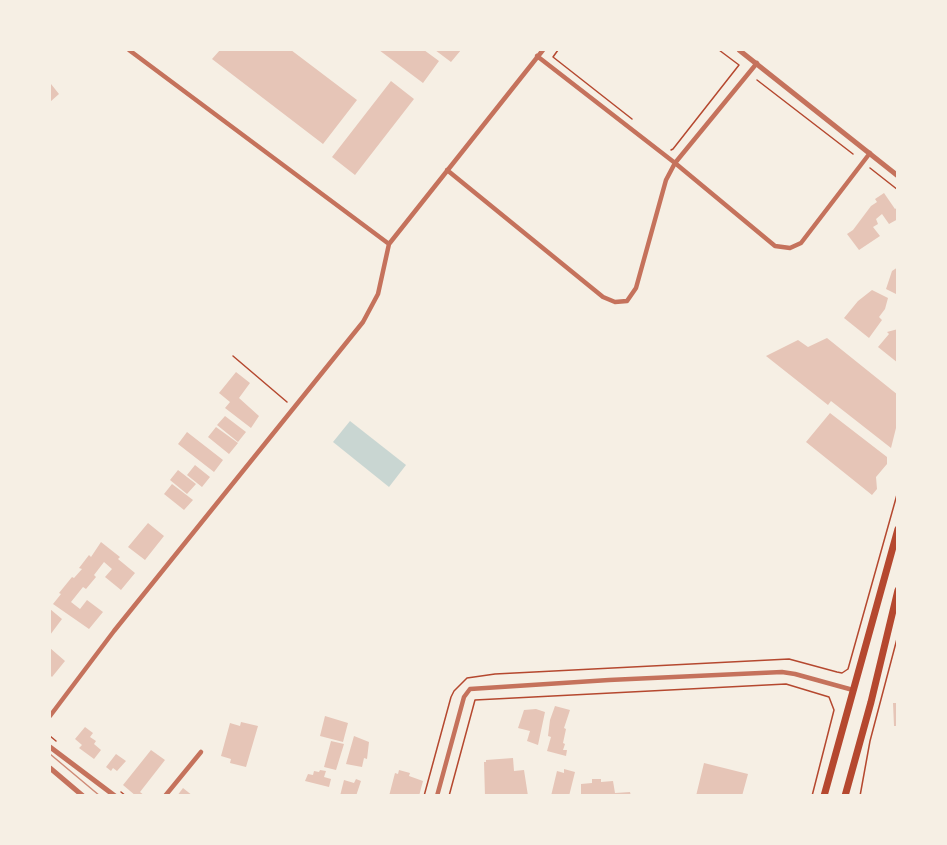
<!DOCTYPE html>
<style>
body{margin:0}
#map{position:relative;width:947px;height:845px;overflow:hidden;background:#f6efe4;font-family:"Noto Sans",sans-serif}
canvas{display:block}
.frame{position:absolute;inset:0;border:51px solid #f6efe4;pointer-events:none}
</style>
<div id="map">
<canvas width="947" height="845"></canvas>
<div class="frame"></div>
</div>
<script>
const c = document.querySelector('canvas').getContext('2d');
c.lineJoin = 'round';
function paint(path, color) {
  c.fillStyle = color;
  c.fill(path, 'evenodd');
}
function shape(rows) {
  const path = new Path2D();
  for (const r of rows) {
    path.moveTo(r[0], r[1]);
    for (let i = 2; i < r.length; i += 2) path.lineTo(r[i], r[i + 1]);
  }
  return path;
}
function stroke(path, color, width, dash) {
  c.strokeStyle = color;
  c.lineWidth = width;
  c.lineCap = dash ? 'butt' : 'round';
  c.setLineDash(dash || []);
  c.stroke(path);
}
const water = shape([
 [350,421,406,465,389,487,333,442]
]);
const building = shape([
 [220,50,291,50,357,100,323,144,212,59],
 [379,50,424,50,439,61,423,83],
 [435,50,461,50,451,62],
 [391,81,414,99,355,175,332,157],
 [51,84,59,94,50,102,50,85],
 [884,193,895,209,898,207,898,219,889,224,882,214,876,219,878,224,873,227,880,236,859,250,847,234,853,230,871,206,877,202,875,199],
 [898,267,898,295,886,289,892,271],
 [872,290,888,298,885,309,879,317,882,320,869,338,844,318,858,301],
 [898,329,898,363,878,347,889,334,887,332],
 [827,338,898,395,898,420,891,448,831,401,828,405,766,356,798,340,808,347],
 [236,372,250,383,239,398,259,416,251,428,225,408,230,402,219,393],
 [830,413,887,457,887,464,876,477,877,489,872,495,806,442],
 [225,416,246,432,238,442,217,425],
 [216,427,238,443,229,454,208,437],
 [187,432,223,460,214,472,178,444],
 [195,465,210,477,202,487,187,475],
 [178,470,196,484,187,494,170,480],
 [172,484,193,500,184,510,164,494],
 [148,523,164,536,145,560,128,547],
 [101,542,120,557,118,559,135,573,121,590,105,577,112,569,104,562,94,575,96,577,86,589,83,587,71,602,80,609,87,600,103,612,89,629,53,604,61,594,59,593,72,577,74,578,82,569,79,568,89,555,91,557],
 [50,609,62,619,50,635],
 [50,648,65,661,52,677,50,675],
 [893,703,898,703,898,726,894,726],
 [555,706,570,710,564,728,566,729,563,743,565,744,563,750,567,750,566,756,547,751,551,737,548,736,550,720],
 [536,709,545,712,538,745,527,741,530,731,518,728,524,710],
 [325,716,348,723,343,742,320,736],
 [241,722,258,726,246,767,230,763,231,759,221,756,230,723,240,726],
 [85,727,93,733,90,737,96,741,94,744,101,750,94,759,79,748,82,745,75,739],
 [354,736,369,742,367,759,364,758,362,767,346,764],
 [331,741,344,744,336,770,324,767],
 [151,750,165,760,140,792,145,796,136,796,123,785],
 [116,754,126,761,117,771,113,768,111,771,106,767],
 [513,758,514,771,524,770,528,796,485,796,484,762,486,762,486,760],
 [704,763,748,774,742,796,696,796],
 [564,769,575,772,569,796,551,796,557,771,564,773],
 [320,770,326,771,324,777,331,779,329,787,305,781,308,774,313,775,314,771,319,772],
 [399,770,410,773,409,776,423,781,419,796,389,796,395,773,398,774],
 [356,779,361,781,356,796,340,796,344,780,354,783],
 [592,779,601,779,601,782,613,781,615,793,630,792,631,796,581,796,581,784,592,783],
 [183,788,193,796,177,796]
]);
const path = shape([
 [558,50,553,57,632,119],
 [757,80,853,154],
 [671,150,673,149,739,65,719,50],
 [870,168,898,190],
 [233,356,287,402],
 [50,736,56,741],
 [121,792,126,796],
 [424,796,451,697,454,691,467,678,495,674,789,659,837,672,842,673,848,669,898,491],
 [449,796,475,700,786,684,829,697,834,710,812,796],
 [860,796,870,741,898,635]
]);
const minor = shape([
 [129,50,389,244],
 [537,56,675,163,775,246,790,248,801,243,870,153],
 [447,170,603,297,615,302,627,301,636,288,666,180,675,163,757,63],
 [50,716,114,631,363,322,378,294,389,244,543,50],
 [165,796,201,752],
 [437,796,464,697,470,689,609,680,782,672,795,674,853,690]
]);
const tertiary = shape([
 [739,50,898,176],
 [50,747,115,796],
 [50,768,83,796]
]);
const primary = shape([
 [824,796,898,529],
 [845,796,871,702,898,590]
]);
const tram = shape([
 [50,754,100,796]
]);
paint(water, '#c9d6d2');
paint(building, '#e6c5b7');
stroke(path, '#b5482f', 1.5);
stroke(minor, '#c5725c', 4.5);
stroke(tertiary, '#c5725c', 5);
stroke(primary, '#b5482f', 7);
stroke(tram, '#cf8b77', 1.5);
</script>
